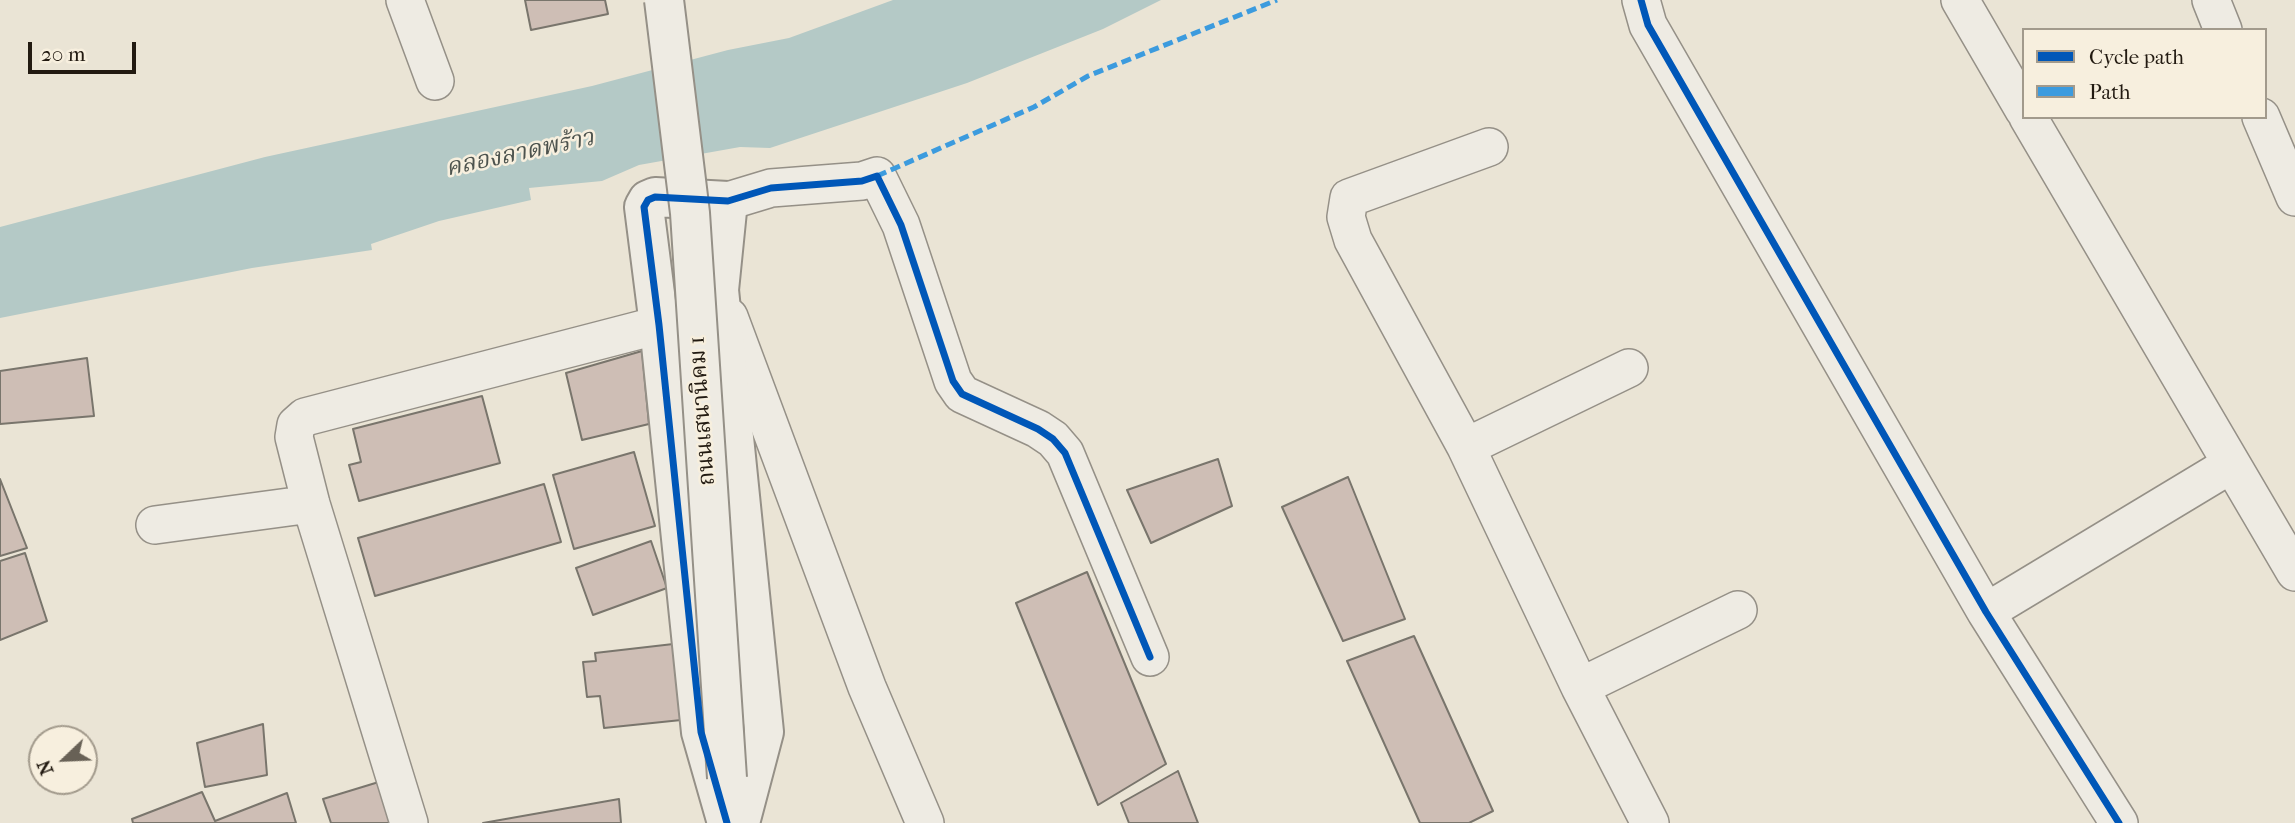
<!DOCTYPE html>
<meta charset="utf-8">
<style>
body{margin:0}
#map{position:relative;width:2295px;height:823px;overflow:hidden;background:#eae4d5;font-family:"IM FELL French Canon",serif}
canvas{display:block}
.legend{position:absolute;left:2022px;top:28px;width:245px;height:91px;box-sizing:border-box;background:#f7efde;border:2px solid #a29a8c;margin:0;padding:9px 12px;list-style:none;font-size:21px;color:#221a11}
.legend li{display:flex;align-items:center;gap:14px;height:35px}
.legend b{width:35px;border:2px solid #a29a8c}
.north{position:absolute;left:28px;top:725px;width:70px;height:70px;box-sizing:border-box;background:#f7efde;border:2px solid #a29a8c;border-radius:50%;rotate:247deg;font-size:19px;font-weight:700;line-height:28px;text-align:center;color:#221a11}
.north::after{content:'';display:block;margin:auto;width:24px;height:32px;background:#686156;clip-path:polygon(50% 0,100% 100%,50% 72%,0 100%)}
.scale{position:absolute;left:28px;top:42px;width:108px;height:32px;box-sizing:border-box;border:4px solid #221a11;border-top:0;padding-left:9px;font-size:21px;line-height:24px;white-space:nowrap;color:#221a11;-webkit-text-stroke:5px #f7efde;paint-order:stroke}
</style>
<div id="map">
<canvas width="2295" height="823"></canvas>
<ul class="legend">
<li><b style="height:9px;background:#0057b8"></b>Cycle path</li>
<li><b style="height:9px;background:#3c9bde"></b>Path</li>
</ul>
<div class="north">N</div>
<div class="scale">20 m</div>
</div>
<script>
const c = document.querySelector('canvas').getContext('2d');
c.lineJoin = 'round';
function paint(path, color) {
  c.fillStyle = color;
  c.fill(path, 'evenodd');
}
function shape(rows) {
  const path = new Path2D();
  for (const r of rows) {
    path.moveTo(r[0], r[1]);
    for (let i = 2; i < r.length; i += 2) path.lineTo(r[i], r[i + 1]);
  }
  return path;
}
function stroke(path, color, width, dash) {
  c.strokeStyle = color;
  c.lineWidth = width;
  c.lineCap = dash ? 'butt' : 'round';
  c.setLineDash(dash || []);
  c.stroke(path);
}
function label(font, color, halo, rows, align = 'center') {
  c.font = font + ' "IM FELL French Canon","Noto Serif Thai",serif';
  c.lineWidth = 5;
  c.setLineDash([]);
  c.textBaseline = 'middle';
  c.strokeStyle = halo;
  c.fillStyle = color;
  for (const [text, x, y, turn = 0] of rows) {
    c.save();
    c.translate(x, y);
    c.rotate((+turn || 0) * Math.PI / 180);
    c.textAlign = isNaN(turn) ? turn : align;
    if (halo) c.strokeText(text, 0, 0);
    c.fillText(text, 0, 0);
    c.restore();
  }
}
const water = shape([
 [893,0,1161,0,1103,29,967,83,770,148,740,147,639,165,602,181,529,188,531,200,439,221,371,244,372,250,252,268,0,318,0,227,265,157,592,86,728,50,789,38]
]);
const building = shape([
 [525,0,605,0,608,14,531,30,525,0],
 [642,351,649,424,582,440,566,373,642,351],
 [87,358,94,416,0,424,0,371,87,358],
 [482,396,500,463,359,501,349,465,361,462,353,429,482,396],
 [634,452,655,526,574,549,553,475,634,452],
 [1218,459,1232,506,1151,543,1127,490,1218,459],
 [1348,477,1405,619,1343,641,1282,507,1348,477],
 [0,479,27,548,0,556,0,479],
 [544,484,561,542,375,596,358,538,544,484],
 [651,541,667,588,593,615,576,568,651,541],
 [25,553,47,621,0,640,0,561,25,553],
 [1087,572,1166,764,1098,805,1016,603,1087,572],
 [1414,636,1493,811,1469,823,1420,823,1347,661,1414,636],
 [682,643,691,719,604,728,600,696,587,697,583,662,596,661,595,653,682,643],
 [263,724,267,775,205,787,197,743,263,724],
 [1178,771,1198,823,1129,823,1121,803,1178,771],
 [382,781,395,823,331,823,323,799,382,781],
 [202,792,215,821,287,793,296,823,133,823,132,819,202,792],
 [619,799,621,823,483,823,619,799]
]);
const minor = shape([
 [405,0,435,81],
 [1641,0,1648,25,1986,612,2119,823],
 [1960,0,2024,110],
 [2211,0,2223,30],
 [2028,117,2295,572],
 [2261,117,2295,197],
 [1489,147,1349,198,1346,217,1353,240,1466,447,1580,687,1650,823],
 [728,201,771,188,862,181,877,176,901,225,953,381,962,394,1038,429,1053,439,1065,453,1150,657],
 [729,317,867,687,925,823],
 [1466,447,1629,368],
 [155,525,311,504],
 [1986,612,2230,465],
 [1580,687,1738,610],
 [409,823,311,504,294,437,296,425,305,417,659,325]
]);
const tertiary = shape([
 [727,823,701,732,659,325,644,207,648,200,655,197,728,201,719,290,764,732,740,823]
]);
const tertiaryBridge = shape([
 [664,0,690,213,727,778]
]);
const quiet = shape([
 [877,176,1034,107,1088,76,1277,0]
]);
const cycleway = shape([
 [1641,0,1648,25,1986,612,2119,823],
 [727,823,701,732,659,325,644,207,648,200,655,197,728,201,771,188,862,181,877,176,901,225,953,381,962,394,1038,429,1053,439,1065,453,1150,657]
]);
const streetNames = [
 ["ถนนเสนานิคม 1",703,411,-94]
];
const waterNames = [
 ["คลองลาดพร้าว",520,154,-12]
];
paint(water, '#b4c9c6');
paint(building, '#cebeb5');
stroke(building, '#79756c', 2);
stroke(minor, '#959087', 40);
stroke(tertiary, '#959087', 42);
stroke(minor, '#eeebe3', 37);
stroke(tertiary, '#eeebe3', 38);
stroke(tertiaryBridge, '#959087', 42, []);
stroke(tertiaryBridge, '#eeebe3', 38);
stroke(quiet, '#3c9bde', 5, [10, 5]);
stroke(cycleway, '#0057b8', 7);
label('23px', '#221a11', '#f7efde', streetNames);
label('italic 24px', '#4d534e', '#f7efde', waterNames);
</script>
